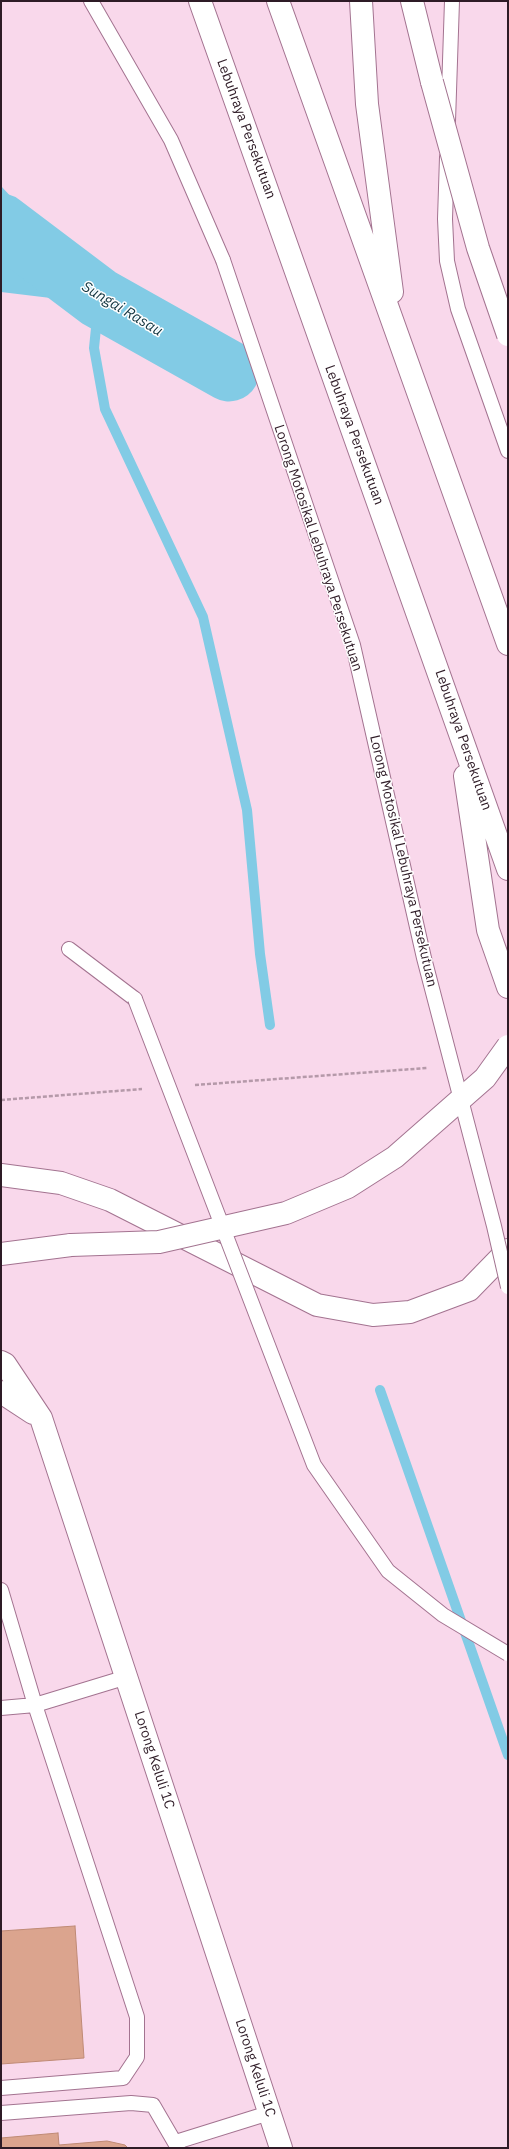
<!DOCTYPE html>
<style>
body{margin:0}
#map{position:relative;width:509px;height:2149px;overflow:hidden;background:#f9d8eb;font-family:"IBM Plex Sans",sans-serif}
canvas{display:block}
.frame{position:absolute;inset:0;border:2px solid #2e1b26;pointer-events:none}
</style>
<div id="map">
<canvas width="509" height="2149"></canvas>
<div class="frame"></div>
</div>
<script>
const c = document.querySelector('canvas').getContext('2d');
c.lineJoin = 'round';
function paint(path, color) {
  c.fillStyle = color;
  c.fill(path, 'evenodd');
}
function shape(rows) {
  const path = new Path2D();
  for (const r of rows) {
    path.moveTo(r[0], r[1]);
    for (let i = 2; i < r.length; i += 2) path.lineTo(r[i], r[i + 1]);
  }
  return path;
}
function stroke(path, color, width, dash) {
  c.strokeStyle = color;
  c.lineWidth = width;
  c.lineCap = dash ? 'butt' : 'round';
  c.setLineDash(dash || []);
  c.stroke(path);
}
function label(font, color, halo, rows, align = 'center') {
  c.font = font + ' "IBM Plex Sans",sans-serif';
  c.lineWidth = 3;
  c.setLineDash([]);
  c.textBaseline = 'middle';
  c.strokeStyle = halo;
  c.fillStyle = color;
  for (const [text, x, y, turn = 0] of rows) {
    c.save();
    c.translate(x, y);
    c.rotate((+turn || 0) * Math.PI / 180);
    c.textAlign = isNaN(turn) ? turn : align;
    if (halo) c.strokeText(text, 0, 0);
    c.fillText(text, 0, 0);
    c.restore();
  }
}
const water = shape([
 [1,186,62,252,59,299,1,292]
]);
const stream = shape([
 [99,298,94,348,105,409,203,617,247,810,260,954,270,1025],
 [380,1390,508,1755]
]);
const river = shape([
 [1,224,99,298,229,371]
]);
const building = shape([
 [75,1926,84,2058,1,2064,1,1931,75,1926],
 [58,2133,59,2145,107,2141,125,2145,128,2148,1,2148,1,2138,58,2133]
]);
const path = shape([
 [195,1085,427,1068],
 [1,1100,142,1089]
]);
const service = shape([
 [91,1,171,140,223,260],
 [448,121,452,1],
 [447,157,445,219,447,261,458,309,508,451],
 [69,949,135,999],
 [1,1590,35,1705,127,1677],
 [1,1708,35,1705,137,2017,137,2057,123,2078,1,2088],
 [1,2113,131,2103,153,2105,178,2148],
 [176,2142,269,2113]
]);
const minor = shape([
 [1,1362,5,1364,41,1418,281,2148],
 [1,1392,33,1413]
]);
const trunk = shape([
 [200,1,508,869],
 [278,1,508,644],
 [361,1,367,104,392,292],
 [412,1,432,82],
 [465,776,488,930,508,987],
 [1,1175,61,1183,110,1200,317,1305,373,1315,410,1312,469,1290,508,1250],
 [1,1254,71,1245]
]);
const serviceBridge = shape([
 [223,260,353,645,424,958,494,1226,508,1287],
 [135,999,314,1465,388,1571,443,1615,508,1654]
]);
const trunkBridge = shape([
 [432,82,478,248,508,335],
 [71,1245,159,1242,286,1213,348,1187,395,1157,485,1078,508,1046]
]);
const streetNames = [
 ["Lebuhraya Persekutuan",246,129,70],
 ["Lebuhraya Persekutuan",354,435,70],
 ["Lorong Motosikal Lebuhraya Persekutuan",318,548,72],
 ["Lebuhraya Persekutuan",463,740,71],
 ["Lorong Motosikal Lebuhraya Persekutuan",403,861,77],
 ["Lorong Keluli 1C",154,1760,72],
 ["Lorong Keluli 1C",255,2068,72]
];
const waterNames = [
 ["Sungai Rasau",122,309,31]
];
paint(water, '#82cbe5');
stroke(stream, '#82cbe5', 10);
stroke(river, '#82cbe5', 61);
paint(building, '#dba48e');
stroke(building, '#bf8a75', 1);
stroke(service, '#a37390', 16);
stroke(minor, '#a37390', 24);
stroke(trunk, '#a37390', 24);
stroke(path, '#b599a9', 2.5, [4, 2]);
stroke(service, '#fff', 14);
stroke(minor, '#fff', 22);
stroke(trunk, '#fff', 22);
stroke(serviceBridge, '#a37390', 16, []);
stroke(trunkBridge, '#a37390', 24, []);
stroke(serviceBridge, '#fff', 14);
stroke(trunkBridge, '#fff', 22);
label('14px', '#2e1b26', '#fff', streetNames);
label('italic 15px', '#133641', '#fff', waterNames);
</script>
